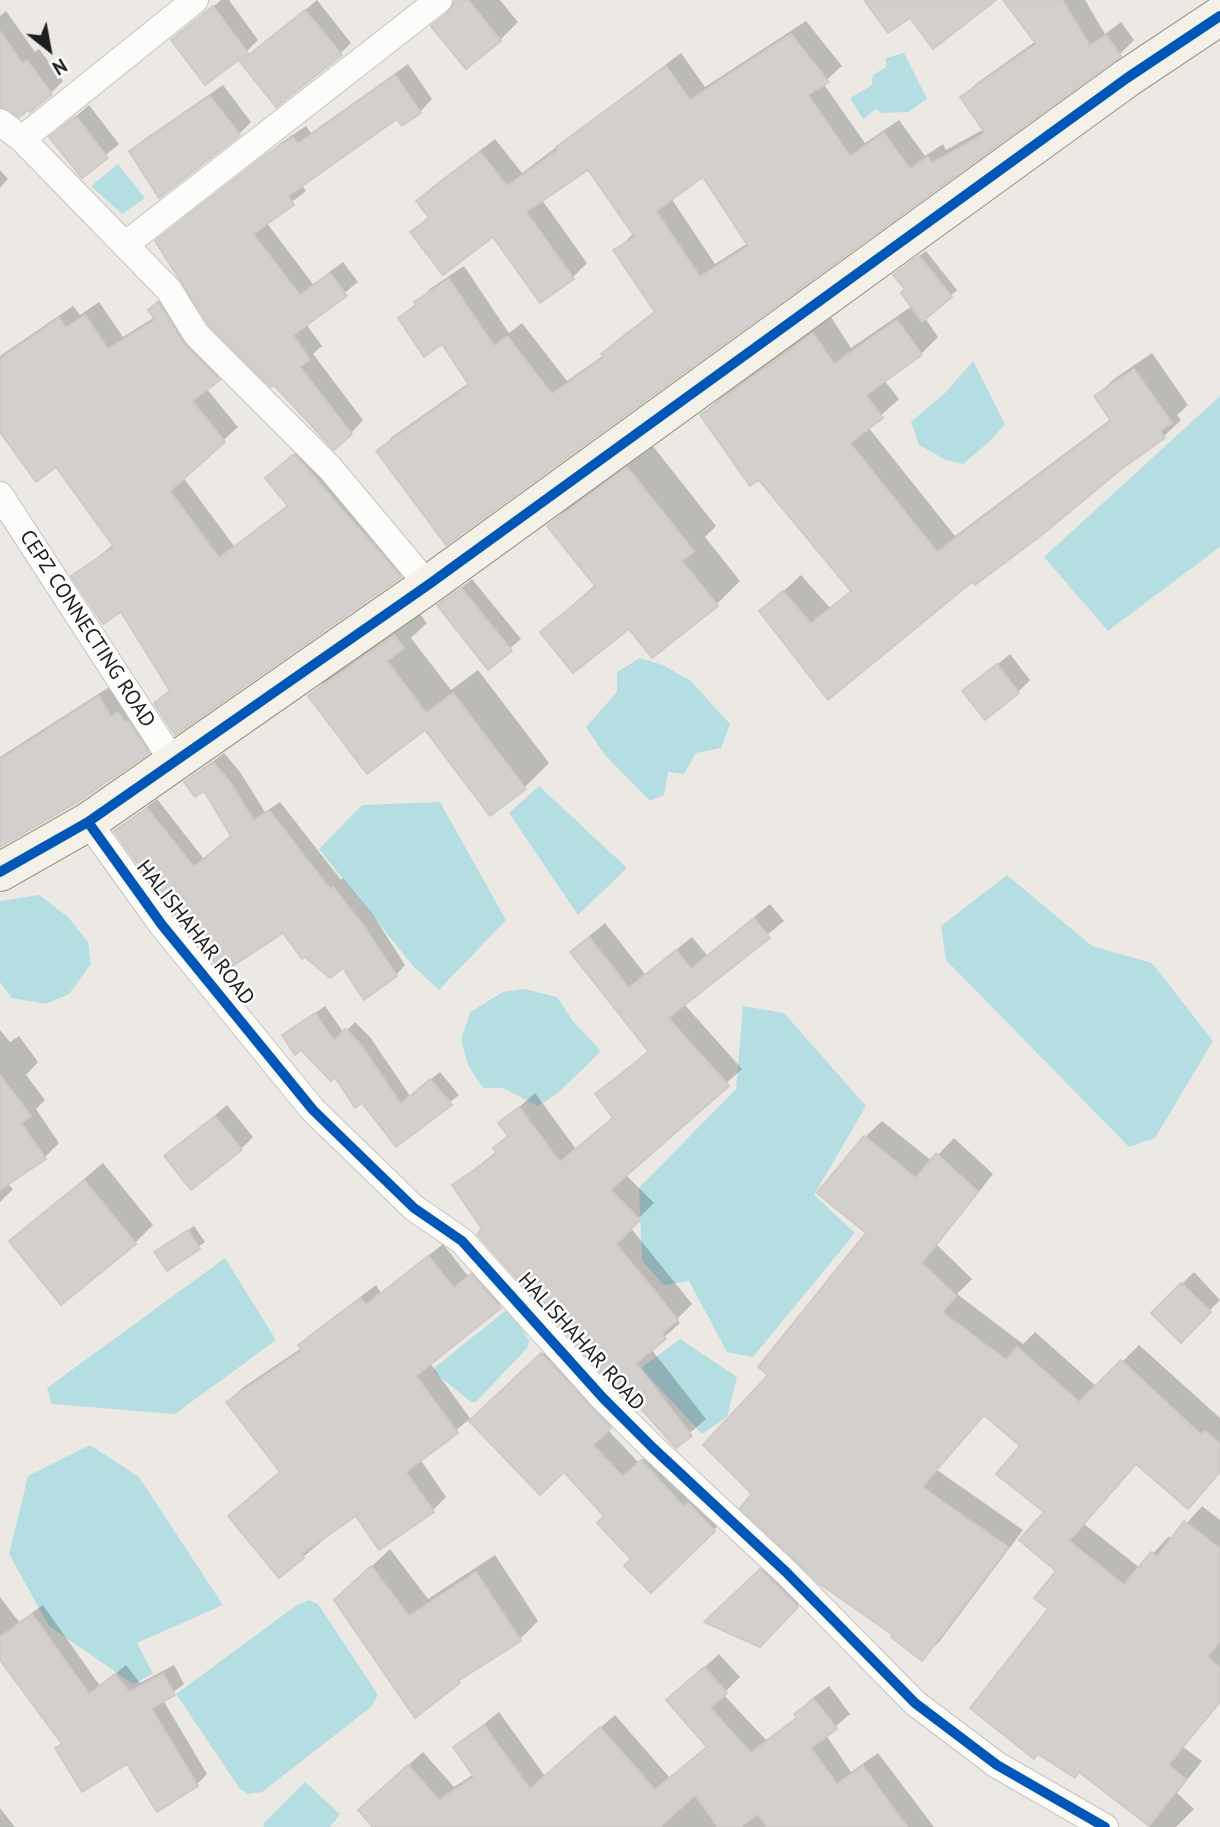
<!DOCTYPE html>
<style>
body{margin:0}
#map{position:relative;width:1220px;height:1827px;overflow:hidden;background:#ece9e5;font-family:"PT Sans",sans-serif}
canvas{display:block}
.north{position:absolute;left:14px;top:14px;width:70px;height:70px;-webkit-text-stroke:5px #fff;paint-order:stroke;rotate:149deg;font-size:19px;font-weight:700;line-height:28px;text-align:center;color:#1d1d1d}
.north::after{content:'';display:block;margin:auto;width:24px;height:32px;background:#1d1d1d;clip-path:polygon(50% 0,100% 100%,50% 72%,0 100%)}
</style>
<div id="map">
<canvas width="1220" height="1827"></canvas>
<div class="north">N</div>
</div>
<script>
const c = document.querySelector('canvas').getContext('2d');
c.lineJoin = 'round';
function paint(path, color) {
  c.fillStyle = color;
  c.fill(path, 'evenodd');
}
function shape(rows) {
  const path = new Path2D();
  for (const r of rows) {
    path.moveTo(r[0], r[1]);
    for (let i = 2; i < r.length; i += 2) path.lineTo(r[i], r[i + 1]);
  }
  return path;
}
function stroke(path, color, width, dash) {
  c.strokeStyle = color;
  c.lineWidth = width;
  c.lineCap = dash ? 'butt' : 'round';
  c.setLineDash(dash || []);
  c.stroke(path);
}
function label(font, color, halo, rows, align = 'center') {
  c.font = font + ' "PT Sans",sans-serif';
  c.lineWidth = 5;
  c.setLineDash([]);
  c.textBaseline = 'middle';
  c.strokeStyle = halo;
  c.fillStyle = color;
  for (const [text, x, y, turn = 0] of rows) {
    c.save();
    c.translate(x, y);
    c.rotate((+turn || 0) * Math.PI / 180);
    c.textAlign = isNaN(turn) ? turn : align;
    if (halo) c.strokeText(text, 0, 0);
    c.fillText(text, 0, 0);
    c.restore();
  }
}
const water = shape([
 [904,53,927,99,908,112,882,113,876,109,863,119,850,98,871,86,873,75,886,67,886,58],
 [118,164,145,198,122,214,91,186],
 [973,361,1005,424,989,442,963,464,946,460,919,445,911,422,946,392],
 [1220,396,1220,547,1108,631,1044,557],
 [640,658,663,665,691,681,730,724,721,748,696,753,684,774,668,772,664,795,650,801,604,754,586,727,617,692,617,672],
 [539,786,627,868,578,915,509,813],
 [440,802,506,920,439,990,413,966,319,849,362,805],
 [1007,875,1092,946,1152,963,1213,1041,1155,1138,1129,1147,946,960,941,926],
 [39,895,68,917,88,942,91,964,69,994,46,1004,12,998,0,982,0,901],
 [525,989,557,997,573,1021,601,1051,558,1093,538,1106,503,1088,483,1088,468,1065,461,1040,470,1012,503,992],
 [743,1006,784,1013,866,1106,814,1195,855,1233,753,1357,727,1352,689,1281,664,1285,642,1261,639,1188,736,1089],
 [225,1258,276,1340,175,1414,52,1404,47,1388],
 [505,1311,510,1311,529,1340,528,1347,476,1402,471,1402,434,1372,434,1368],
 [680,1339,737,1377,727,1417,702,1434,641,1368],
 [90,1445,139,1477,223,1605,137,1643,153,1674,133,1684,49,1626,9,1554,28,1476],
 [309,1600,318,1604,378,1695,371,1707,262,1792,248,1794,240,1789,176,1694,297,1605],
 [305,1782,340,1814,330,1827,264,1827,263,1824]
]);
const shadow = shape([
 [221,0,229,0,258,40,246,52,173,40],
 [317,0,351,43,340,54,242,62],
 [458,0,500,0,518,22,500,40,433,27],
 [1005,0,1085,0,1105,34,1121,22,1134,40,1120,54,447,542,378,452,392,437,470,382,443,341,400,319,431,288,464,266,509,333,522,323,567,381,604,355,617,340,656,310,616,251,634,233,589,168,542,200,587,263,572,278,493,234,412,233,429,216,418,201,432,187,495,139,522,173,681,53,705,87,806,21,842,66,823,83,865,143,899,120,925,156,943,144,946,150,984,129,962,97,977,83,1036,41],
 [703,175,748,243,715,264,671,198],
 [6,11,35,52,39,49,63,81,51,93,0,105,0,16],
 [408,64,432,99,420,112,397,116,301,184,306,191,266,222,313,284,343,262,358,282,306,324,322,346,313,354,363,420,351,433,158,241,282,142,306,126,311,133],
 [223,85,251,122,239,134,131,152,143,140],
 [89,105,119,144,82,175,52,137],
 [0,170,8,179,0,188],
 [926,251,957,290,925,318,938,337,921,354,884,380,899,399,868,427,955,536,1112,418,1096,396,1114,379,1152,353,1188,405,1177,415,1181,420,1163,437,973,579,829,698,762,611,801,575,830,608,852,590,760,477,702,415,720,398,831,317,851,348,912,306,901,269],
 [164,296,232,365,206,388,238,427,183,477,234,546,289,504,268,478,308,442,413,562,400,576,156,703,171,688,121,609,74,576,114,544,57,464,0,429,0,356,73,306,80,315,99,302,123,337,155,317,150,310],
 [652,445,716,526,705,537,740,581,716,605,542,632,596,584,549,526,573,502],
 [472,579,521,639,488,667,440,605],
 [419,613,427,623,411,638,451,690,478,670,549,763,525,787,491,813,425,727,310,696,334,672],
 [1010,654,1030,680,1018,692,965,691],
 [111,686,159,740,148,752,0,845,0,757],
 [224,753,240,772,265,812,280,802,341,880,343,878,373,915,405,965,396,975,344,965,116,831,157,799,204,859,233,835,204,788,186,782],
 [770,904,784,921,684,1004,742,1069,625,1174,654,1203,630,1227,692,1304,677,1319,680,1323,651,1349,706,1419,676,1445,484,1229,454,1185,497,1151,495,1148,509,1134,501,1123,535,1093,576,1149,614,1116,597,1094,649,1050,572,952,588,937,605,923,645,974,692,937,707,955],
 [325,1006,344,1033,355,1022,370,1037,410,1096,440,1072,459,1095,396,1145,363,1100,284,1036],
 [0,1030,10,1042,19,1036,38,1062,26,1075,45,1100,36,1109,59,1143,44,1158,7,1183,13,1189,0,1202],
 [227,1105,253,1137,241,1149,166,1157],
 [882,1121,932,1161,954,1138,993,1174,937,1245,972,1279,957,1294,1023,1344,1035,1332,1097,1387,1139,1345,1220,1418,1220,1472,1188,1507,1137,1463,1084,1524,1140,1568,1169,1536,1172,1540,1202,1506,1220,1520,1220,1703,1183,1747,1202,1761,1177,1793,1194,1809,1176,1827,1150,1827,1137,1814,1050,1609,1058,1571,1046,1512,1022,1446,985,1414,937,1470,1023,1530,939,1642,922,1658,755,1494,770,1375,868,1233,865,1137],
 [103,1163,153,1225,135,1243,11,1241],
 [194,1226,205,1242,168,1269,156,1252],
 [443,1244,468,1276,486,1262,514,1293,430,1363,472,1421,558,1339,625,1411,607,1429,639,1463,657,1446,729,1515,651,1591,606,1516,564,1470,540,1492,470,1419,420,1459,446,1497,432,1511,356,1513,280,1576,281,1471,228,1402,242,1388,303,1347,301,1345,315,1331,376,1285,381,1293],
 [1194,1272,1220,1300,1181,1340,1153,1313],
 [390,1549,428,1599,495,1555,538,1621,520,1639,467,1673,415,1716,355,1582],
 [779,1552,815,1588,778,1626,724,1605],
 [0,1597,19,1622,43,1605,100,1686,126,1665,140,1683,174,1665,184,1684,163,1700,207,1774,197,1784,63,1743,0,1660],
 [719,1654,740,1677,723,1694,766,1740,798,1716,796,1714,810,1700,829,1686,850,1714,826,1735,851,1772,878,1753,934,1827,376,1827,374,1796,423,1752,454,1787,474,1774,456,1747,499,1712,545,1776,615,1715,670,1778,708,1746,668,1700],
 [0,1808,15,1827,0,1827]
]);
const building = shape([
 [455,0,468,0,501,41,466,69,431,26,449,12,455,0],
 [864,0,996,0,933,49,910,18,888,33,864,0],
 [1003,0,1062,0,1090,46,1106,35,1121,56,446,545,376,451,469,385,442,344,424,357,398,318,416,305,414,302,449,279,494,346,507,336,552,394,604,357,601,354,655,312,613,250,635,237,588,170,526,212,574,279,540,303,493,237,443,275,410,232,429,218,416,201,480,152,507,186,558,150,556,147,666,66,690,100,791,34,829,82,808,95,850,156,884,133,910,169,928,157,932,163,985,133,960,97,1036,44,1003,0],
 [703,177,748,246,700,277,656,211,703,177],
 [213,6,248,53,205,85,171,40,213,6],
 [305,10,342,55,276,107,240,62,305,10],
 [0,31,22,63,27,60,52,94,30,112,28,110,19,117,0,107,0,31],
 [395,75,421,113,402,126,397,119,288,196,294,205,253,234,300,295,330,273,347,296,293,335,310,360,300,367,352,434,334,450,274,385,271,387,208,324,155,241,267,154,293,137,298,144,395,75],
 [210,96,240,135,159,198,129,151,210,96],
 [76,116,108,158,82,178,49,137,76,116],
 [919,256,952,297,922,322,901,293,905,289,893,275,919,256],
 [158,302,185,345,220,380,192,401,225,442,170,491,219,558,288,506,265,478,294,454,401,577,175,735,154,703,170,691,121,612,103,624,71,576,114,547,56,467,36,482,0,432,0,359,59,318,66,328,85,315,108,349,155,320,148,310,158,302],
 [897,320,922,355,866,395,883,418,850,443,937,552,1111,421,1094,396,1134,369,1172,423,1160,431,1165,438,1120,470,1043,534,975,585,972,582,828,700,759,611,783,591,811,624,851,591,759,480,750,486,700,415,813,333,834,364,897,320],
 [627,467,694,551,682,561,718,606,652,658,629,629,573,673,540,632,596,587,547,526,627,467],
 [461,588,512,651,488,670,437,605,461,588],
 [394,635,404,648,387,661,426,713,453,693,526,789,490,816,425,730,367,774,308,696,394,635],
 [997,664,1019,693,985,720,962,691,997,664],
 [99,696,111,717,118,712,125,723,128,721,149,753,76,803,0,847,0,760,99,696],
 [213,762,230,782,254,821,269,810,330,889,333,887,363,925,397,976,364,1000,343,968,330,978,305,957,302,959,283,933,222,973,191,930,188,932,175,915,114,831,147,808,194,867,231,836,204,791,195,797,184,782,213,762],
 [754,918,770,938,668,1018,729,1086,610,1190,640,1220,616,1244,678,1320,662,1333,666,1339,636,1363,692,1436,676,1448,636,1403,634,1406,614,1387,477,1234,482,1229,452,1185,497,1154,493,1148,508,1136,498,1123,519,1107,560,1162,613,1118,595,1094,649,1052,570,952,589,937,629,988,676,950,691,969,754,918],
 [315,1013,334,1041,345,1029,361,1045,401,1104,430,1079,452,1105,396,1147,362,1103,355,1108,335,1077,331,1081,301,1050,295,1055,282,1035,315,1013],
 [0,1075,31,1116,21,1123,46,1159,0,1190,0,1075],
 [215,1116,242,1150,191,1190,164,1156,215,1116],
 [864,1136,916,1178,936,1153,978,1192,922,1263,956,1296,942,1312,1006,1360,1017,1347,1079,1402,1121,1360,1201,1435,1205,1431,1220,1444,1220,1472,1188,1509,1136,1464,1069,1541,1124,1585,1151,1552,1157,1557,1184,1521,1220,1549,1220,1640,1208,1657,1220,1668,1220,1702,1168,1765,1186,1779,1149,1826,1079,1772,1075,1778,1038,1754,1034,1759,970,1708,1048,1609,1034,1598,1056,1571,1019,1540,1044,1512,996,1474,1020,1446,984,1415,922,1487,1008,1547,922,1661,891,1637,893,1635,820,1584,740,1508,752,1494,703,1445,768,1375,758,1367,866,1233,817,1193,864,1136],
 [84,1180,136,1244,61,1305,9,1241,84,1180],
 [188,1230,200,1249,167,1271,154,1252,188,1230],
 [428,1256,454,1288,471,1274,501,1308,416,1376,458,1433,406,1472,434,1512,379,1550,356,1516,301,1554,304,1558,279,1578,228,1516,280,1472,226,1402,303,1350,298,1345,361,1298,366,1305,428,1256],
 [1181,1283,1211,1312,1181,1343,1151,1313,1181,1283],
 [541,1353,611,1428,593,1445,623,1477,641,1460,684,1507,688,1503,715,1531,651,1593,624,1566,631,1559,597,1523,604,1516,564,1472,540,1495,469,1421,541,1353],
 [371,1566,409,1616,476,1572,521,1641,458,1681,460,1683,415,1718,334,1600,371,1566],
 [760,1569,798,1607,760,1647,704,1622,760,1569],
 [32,1614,89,1694,115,1674,129,1692,163,1674,175,1695,151,1708,198,1786,157,1812,127,1764,82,1792,55,1748,62,1744,0,1660,0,1637,32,1614],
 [704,1667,727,1693,710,1708,751,1753,797,1718,794,1714,814,1699,837,1729,811,1748,837,1784,863,1766,907,1827,767,1827,758,1814,740,1827,718,1827,695,1795,660,1827,373,1827,358,1810,408,1765,439,1800,474,1777,453,1747,484,1725,530,1789,600,1727,655,1790,707,1747,666,1700,704,1667]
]);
const street = shape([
 [0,122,22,139,169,290,196,334,330,468,428,585],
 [22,139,195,0],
 [126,244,439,0],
 [0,495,174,763],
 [88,822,162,925,313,1110,414,1208,462,1241,603,1398,653,1448,786,1572,915,1703,997,1765,1105,1827]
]);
const secondary = shape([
 [0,872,88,822,428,585,1127,78,1220,16]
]);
const cycleway = shape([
 [88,822,162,925,313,1110,414,1208,462,1241,603,1398,653,1448,786,1572,915,1703,997,1765,1105,1827],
 [0,872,88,822,428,585,1127,78,1220,16]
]);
const streetNames = [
 ["CEPZ CONNECTING ROAD",87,629,57],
 ["HALISHAHAR ROAD",195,933,52],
 ["HALISHAHAR ROAD",581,1342,48]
];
paint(water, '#b5dee3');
paint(shadow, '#0003');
paint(building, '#d3cfcc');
stroke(building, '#cfcac6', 2);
stroke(street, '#c4c3c1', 28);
stroke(secondary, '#97957c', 40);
stroke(street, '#fcfcfb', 26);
stroke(secondary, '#f4f2e8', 38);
stroke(cycleway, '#0057b8', 10);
label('21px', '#1d1d1d', '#fff', streetNames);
</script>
